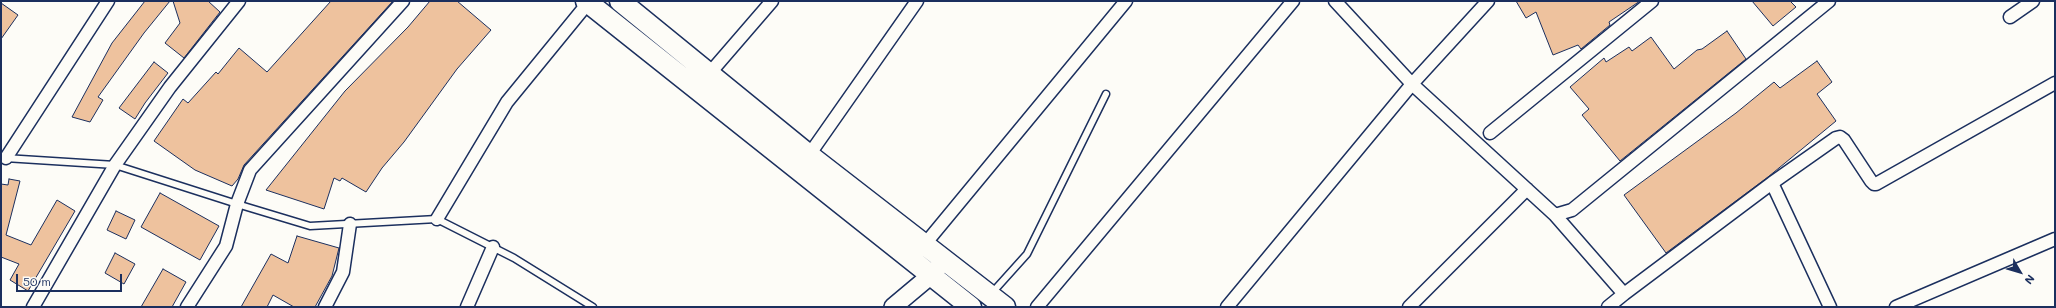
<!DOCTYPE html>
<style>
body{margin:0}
#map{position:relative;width:2056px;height:308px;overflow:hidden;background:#fdfcf7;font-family:Mali,sans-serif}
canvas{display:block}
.frame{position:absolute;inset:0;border:2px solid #1b2f5e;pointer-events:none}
.north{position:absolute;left:2000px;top:252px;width:40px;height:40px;-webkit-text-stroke:3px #fdfcf7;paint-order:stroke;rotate:128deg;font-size:11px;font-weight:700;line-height:16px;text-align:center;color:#1b2f5e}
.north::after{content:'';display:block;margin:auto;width:14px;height:18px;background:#1b2f5e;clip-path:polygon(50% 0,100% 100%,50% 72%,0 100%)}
.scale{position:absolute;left:16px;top:274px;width:106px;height:18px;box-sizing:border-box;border:2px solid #1b2f5e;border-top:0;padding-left:5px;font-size:12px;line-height:14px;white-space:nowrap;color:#1b2f5e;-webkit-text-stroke:3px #fdfcf7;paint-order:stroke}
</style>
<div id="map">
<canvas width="2056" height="308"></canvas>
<div class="frame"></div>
<div class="north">N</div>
<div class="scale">50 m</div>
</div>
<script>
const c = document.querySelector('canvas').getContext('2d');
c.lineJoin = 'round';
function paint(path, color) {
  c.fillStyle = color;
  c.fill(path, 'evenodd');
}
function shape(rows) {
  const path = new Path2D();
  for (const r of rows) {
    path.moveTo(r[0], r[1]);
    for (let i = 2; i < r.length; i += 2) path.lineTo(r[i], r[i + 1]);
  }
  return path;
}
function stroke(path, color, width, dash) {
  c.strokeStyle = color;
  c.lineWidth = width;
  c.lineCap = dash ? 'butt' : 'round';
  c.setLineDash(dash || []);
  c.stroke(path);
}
const building = shape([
 [145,1,170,1,144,33,98,97,103,100,90,122,72,117,112,43,145,1],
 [173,1,208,1,220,12,184,58,165,43,180,23,173,1],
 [331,1,393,1,244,165,238,179,232,186,195,170,154,141,183,99,188,103,216,72,218,74,239,48,267,72,331,1],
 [430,1,457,1,491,30,457,69,404,142,382,168,366,192,342,178,340,181,334,178,324,209,266,190,345,91,408,27,430,1],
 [1516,1,1640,1,1609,22,1610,25,1581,49,1578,45,1553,55,1536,12,1526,18,1516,1],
 [1752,1,1790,1,1796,7,1773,26,1752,1],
 [1,3,18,15,1,39,1,3],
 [1727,31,1746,59,1620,161,1582,115,1589,109,1570,87,1604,58,1606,62,1629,47,1632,51,1651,37,1674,69,1697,50,1702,49,1727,31],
 [1817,61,1832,82,1817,94,1836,121,1768,177,1666,253,1624,195,1736,113,1774,82,1780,88,1817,61],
 [154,62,168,73,145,103,135,119,119,108,154,62],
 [9,179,20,181,6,235,31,245,57,200,75,211,28,291,10,280,19,264,1,257,1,184,8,185,9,179],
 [160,193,219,226,200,260,141,227,160,193],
 [116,211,135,220,126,239,107,230,116,211],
 [297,236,339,248,332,276,315,307,294,307,273,295,267,307,241,307,271,254,288,263,297,236],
 [115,253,135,264,124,284,105,273,115,253],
 [163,269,186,282,172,307,141,307,163,269]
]);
const service = shape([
 [5,158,115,165,237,204,310,226,437,219,514,258,593,307],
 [991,294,1027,254,1106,94]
]);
const minor = shape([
 [1335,1,1412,84,1555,215,1624,294,1608,307],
 [2010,17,2033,1],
 [709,74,772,1],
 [1490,133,1652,1],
 [809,155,917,1],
 [6,158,108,1],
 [1772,183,1830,307],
 [1555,215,1572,210,1829,1],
 [437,219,507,102,588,3],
 [925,244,1126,1],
 [1624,294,1772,183,1836,138,1840,137,1844,140,1871,181,1874,184,1876,184,2055,83],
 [33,307,115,165,170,87,239,1],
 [187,307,226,246,237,204,250,170,403,1],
 [325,307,343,272,350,224],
 [467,307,493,247],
 [1037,307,1293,1],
 [1227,307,1412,84,1488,1],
 [1409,307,1527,189],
 [1896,307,2055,239]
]);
const secondary = shape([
 [893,307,930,276,945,260]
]);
const primary = shape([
 [586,1,971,307],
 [620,1,809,155,1005,307]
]);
paint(building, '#eec29e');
stroke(building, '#1b2f5e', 1);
stroke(service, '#1b2f5e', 9);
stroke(minor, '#1b2f5e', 15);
stroke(secondary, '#1b2f5e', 20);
stroke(primary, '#1b2f5e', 23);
stroke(service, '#fdfcf7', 6);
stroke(minor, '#fdfcf7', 12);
stroke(secondary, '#fdfcf7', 17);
stroke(primary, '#fdfcf7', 20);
</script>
